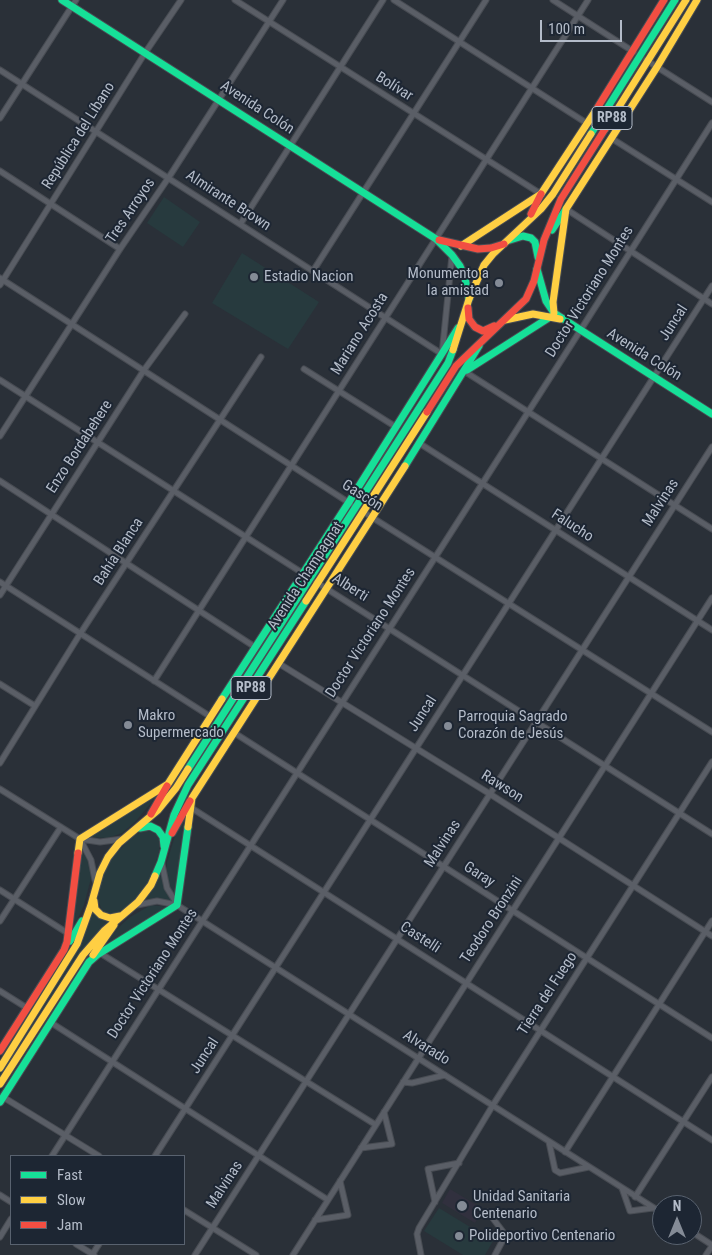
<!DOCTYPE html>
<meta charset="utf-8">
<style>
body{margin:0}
#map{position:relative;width:712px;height:1255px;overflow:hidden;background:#2a3038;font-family:"Roboto Condensed",sans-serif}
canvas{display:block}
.legend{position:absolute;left:10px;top:1155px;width:175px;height:90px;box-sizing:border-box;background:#1d2633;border:1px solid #59626f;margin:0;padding:6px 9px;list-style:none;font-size:15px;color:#b4bcc9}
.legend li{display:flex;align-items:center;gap:10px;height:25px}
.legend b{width:25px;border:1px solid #59626f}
.north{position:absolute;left:652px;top:1195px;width:50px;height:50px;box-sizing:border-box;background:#1d2633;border:1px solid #59626f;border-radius:50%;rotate:0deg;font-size:14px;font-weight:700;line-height:20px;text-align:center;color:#b4bcc9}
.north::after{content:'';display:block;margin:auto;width:18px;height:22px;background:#848b96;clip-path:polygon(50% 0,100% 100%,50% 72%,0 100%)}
.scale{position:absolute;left:540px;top:20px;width:82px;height:22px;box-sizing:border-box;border:2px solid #b4bcc9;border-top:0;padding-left:6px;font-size:15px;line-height:18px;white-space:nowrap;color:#b4bcc9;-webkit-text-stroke:4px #1d2633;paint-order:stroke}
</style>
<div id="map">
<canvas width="712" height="1255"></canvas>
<ul class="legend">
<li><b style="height:6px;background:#16e098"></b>Fast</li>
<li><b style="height:6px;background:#ffcf43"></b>Slow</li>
<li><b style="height:6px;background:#f24e42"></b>Jam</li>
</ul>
<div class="north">N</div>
<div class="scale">100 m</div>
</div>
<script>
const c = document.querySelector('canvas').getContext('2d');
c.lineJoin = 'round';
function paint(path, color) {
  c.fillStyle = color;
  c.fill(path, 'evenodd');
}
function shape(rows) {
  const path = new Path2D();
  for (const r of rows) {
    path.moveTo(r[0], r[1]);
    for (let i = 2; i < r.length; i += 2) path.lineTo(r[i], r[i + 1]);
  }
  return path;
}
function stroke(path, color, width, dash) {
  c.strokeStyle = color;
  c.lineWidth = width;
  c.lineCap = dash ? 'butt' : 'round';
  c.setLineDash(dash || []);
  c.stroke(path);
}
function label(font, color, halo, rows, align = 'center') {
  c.font = font + ' "Roboto Condensed",sans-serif';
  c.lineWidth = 4;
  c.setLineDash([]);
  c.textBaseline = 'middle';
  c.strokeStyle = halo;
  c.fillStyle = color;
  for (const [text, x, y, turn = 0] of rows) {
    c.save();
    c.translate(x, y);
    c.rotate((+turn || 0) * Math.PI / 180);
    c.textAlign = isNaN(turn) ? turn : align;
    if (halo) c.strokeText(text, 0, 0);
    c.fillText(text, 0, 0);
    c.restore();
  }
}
const medical = shape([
 [450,1189,483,1209,475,1223,442,1203]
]);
const green = shape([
 [164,197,200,222,183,247,147,223],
 [242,253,319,302,288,349,212,303],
 [157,796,135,822,122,833,108,838,87,837],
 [186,814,175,897,167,881,167,862,174,839],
 [144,830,148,830,156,833,159,839,159,852,151,878,141,893,127,907,116,913,112,914,103,912,98,901,98,895,103,876,112,858,132,837],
 [81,849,90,864,91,878,84,905,72,932],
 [161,872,164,886,173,902,159,899,146,899],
 [151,905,170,907,102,949,118,928,130,917],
 [92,912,109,922,0,1078,0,1072],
 [439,1208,493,1241,485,1255,463,1255,424,1231]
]);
const street = shape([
 [235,0,541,194],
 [394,0,588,124],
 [553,0,634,52],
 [646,60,712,102],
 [0,70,442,354,452,255],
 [0,118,76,0],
 [611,138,712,202],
 [0,171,120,249],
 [566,209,712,304],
 [241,223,383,0],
 [313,271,486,0],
 [0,278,351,504],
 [0,285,145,53,181,0],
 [304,369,396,427],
 [464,371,712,529],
 [0,380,304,574],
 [0,436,120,249,169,177,283,0],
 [419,443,712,630],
 [0,481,255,647],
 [362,511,712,732],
 [0,582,211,717],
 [316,582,712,834],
 [0,595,144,370,185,314],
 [278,663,490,794,712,936],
 [154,681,588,0],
 [0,684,35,706],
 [233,732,712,1038],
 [0,763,80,634,261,357],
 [0,789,80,839,100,842,122,839],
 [190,807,712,1140],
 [80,839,91,860,95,880],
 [162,864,167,888,177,904],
 [0,890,69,934],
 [137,905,157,901,177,905,662,1213],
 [0,921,61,827],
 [100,953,376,1125],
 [0,991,27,1008],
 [50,1022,328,1200],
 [403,1082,412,1083,445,1075],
 [3,1097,99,1156],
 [549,1142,555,1170,560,1173,589,1167],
 [361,1148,392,1144,384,1112],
 [565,1152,712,921],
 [52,1156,580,331,712,123],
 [155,1156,712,286],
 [622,1188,630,1211,653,1208],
 [0,1195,11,1202],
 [635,1197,712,1077],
 [435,1202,428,1169,459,1163],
 [184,1210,256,1255],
 [488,1212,504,1233,504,1238,495,1255],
 [315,1220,348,1215,340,1181],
 [692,1232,712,1245],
 [0,1237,11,1219],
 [76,1244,94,1255],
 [92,1255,99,1244],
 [195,1255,712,447],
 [293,1255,712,598],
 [421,1255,417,1234,419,1228,493,1105,712,762],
 [706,1255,712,1246]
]);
const fast = shape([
 [62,0,436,239,452,255,460,266,465,278,469,299],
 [591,134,675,0],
 [552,230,566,209],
 [510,240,523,236,531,238,535,242,538,257],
 [537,269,546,301,554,313,712,414],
 [467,370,550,317],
 [405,466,479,346],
 [222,699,349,502,458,328],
 [188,769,448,363,453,350],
 [140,828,150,826,158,830,163,837,164,846],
 [155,876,161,862,174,815,188,785,306,601],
 [70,941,82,921],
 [0,1102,89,962,97,955,177,905,188,827]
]);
const slow = shape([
 [605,129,686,0],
 [461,246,541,194,596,110],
 [554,313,553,302,566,209,657,67,697,0],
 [505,320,533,314,560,319],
 [453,350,469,299,484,265,493,254,541,209,553,194,591,134],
 [306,601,427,412],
 [188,827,192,798,405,466],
 [78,853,80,839,168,784,222,699],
 [94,901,95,909,101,915,110,918,120,916],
 [93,955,114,925],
 [0,1068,77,944,91,905,100,873,108,857,119,843,158,810,176,788,188,769],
 [0,1084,83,955,104,931,138,902,151,885,155,876]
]);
const jam = shape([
 [596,110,664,0],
 [531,214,541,194],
 [439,240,478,249,491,248,504,244],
 [468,308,469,319,475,327,483,331,494,326],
 [427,412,456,366,526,299,534,281,544,240,561,199,605,129],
 [151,814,167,786],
 [172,833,190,801],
 [0,1051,64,950,67,942,78,853]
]);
const markers = [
 [254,277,5,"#848b96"],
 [499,283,5,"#848b96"],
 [128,725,5,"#848b96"],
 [448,726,5,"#848b96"],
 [462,1206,6,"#848b96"],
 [459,1236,5,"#848b96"]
];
const shields = [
 [612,118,40],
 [251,688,40]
];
const shieldNames = [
 ["RP88",612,118],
 ["RP88",251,688]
];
const streetNames = [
 ["Bolívar",394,87,32],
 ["Avenida Colón",257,108,33],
 ["República del Líbano",79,136,-58],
 ["Almirante Brown",228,201,33],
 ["Tres Arroyos",131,211,-56],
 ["Doctor Victoriano Montes",590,292,-58],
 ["Juncal",674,323,-57],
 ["Mariano Acosta",360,334,-58],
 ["Avenida Colón",644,355,32],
 ["Enzo Bordabehere",80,447,-57],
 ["Gascón",362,496,32],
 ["Malvinas",661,503,-57],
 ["Falucho",572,526,33],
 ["Bahía Blanca",119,552,-57],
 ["Avenida Champagnat",306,576,-57],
 ["Alberti",350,588,32],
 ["Doctor Victoriano Montes",371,633,-57],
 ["Juncal",423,714,-57],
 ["Rawson",502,787,32],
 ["Malvinas",443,844,-57],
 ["Garay",479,875,33],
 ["Teodoro Bronzini",492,920,-57],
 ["Castelli",420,938,33],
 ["Doctor Victoriano Montes",153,974,-57],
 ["Tierra del Fuego",548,994,-57],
 ["Alvarado",426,1048,32],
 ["Juncal",205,1056,-57],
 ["Malvinas",225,1185,-57]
];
const poiNames = [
 ["Monumento a",489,274,"right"],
 ["la amistad",489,291,"right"],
 ["Estadio Nacion",264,277],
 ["Makro",138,716],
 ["Supermercado",138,733],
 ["Parroquia Sagrado",458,717],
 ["Corazón de Jesús",458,734],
 ["Unidad Sanitaria",473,1197],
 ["Centenario",473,1214],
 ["Polideportivo Centenario",469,1236]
];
paint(medical, '#31303e');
paint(green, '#273a3e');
stroke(street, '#484c53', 7);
stroke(fast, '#484c53', 9);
stroke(slow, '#484c53', 9);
stroke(jam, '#484c53', 9);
stroke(street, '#5a5e66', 5);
stroke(fast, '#16e098', 7);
stroke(slow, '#ffcf43', 7);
stroke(jam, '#f24e42', 7);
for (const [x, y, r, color] of markers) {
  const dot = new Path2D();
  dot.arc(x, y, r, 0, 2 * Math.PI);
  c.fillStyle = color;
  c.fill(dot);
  stroke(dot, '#1d2633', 2);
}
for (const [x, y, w] of shields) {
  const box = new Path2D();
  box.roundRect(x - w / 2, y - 11.5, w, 23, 4);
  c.fillStyle = '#1d2633';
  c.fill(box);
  stroke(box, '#b4bcc9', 1);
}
label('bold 14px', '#b4bcc9', null, shieldNames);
label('15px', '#b4bcc9', '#1d2633', streetNames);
label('15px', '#b4bcc9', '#1d2633', poiNames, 'left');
</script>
